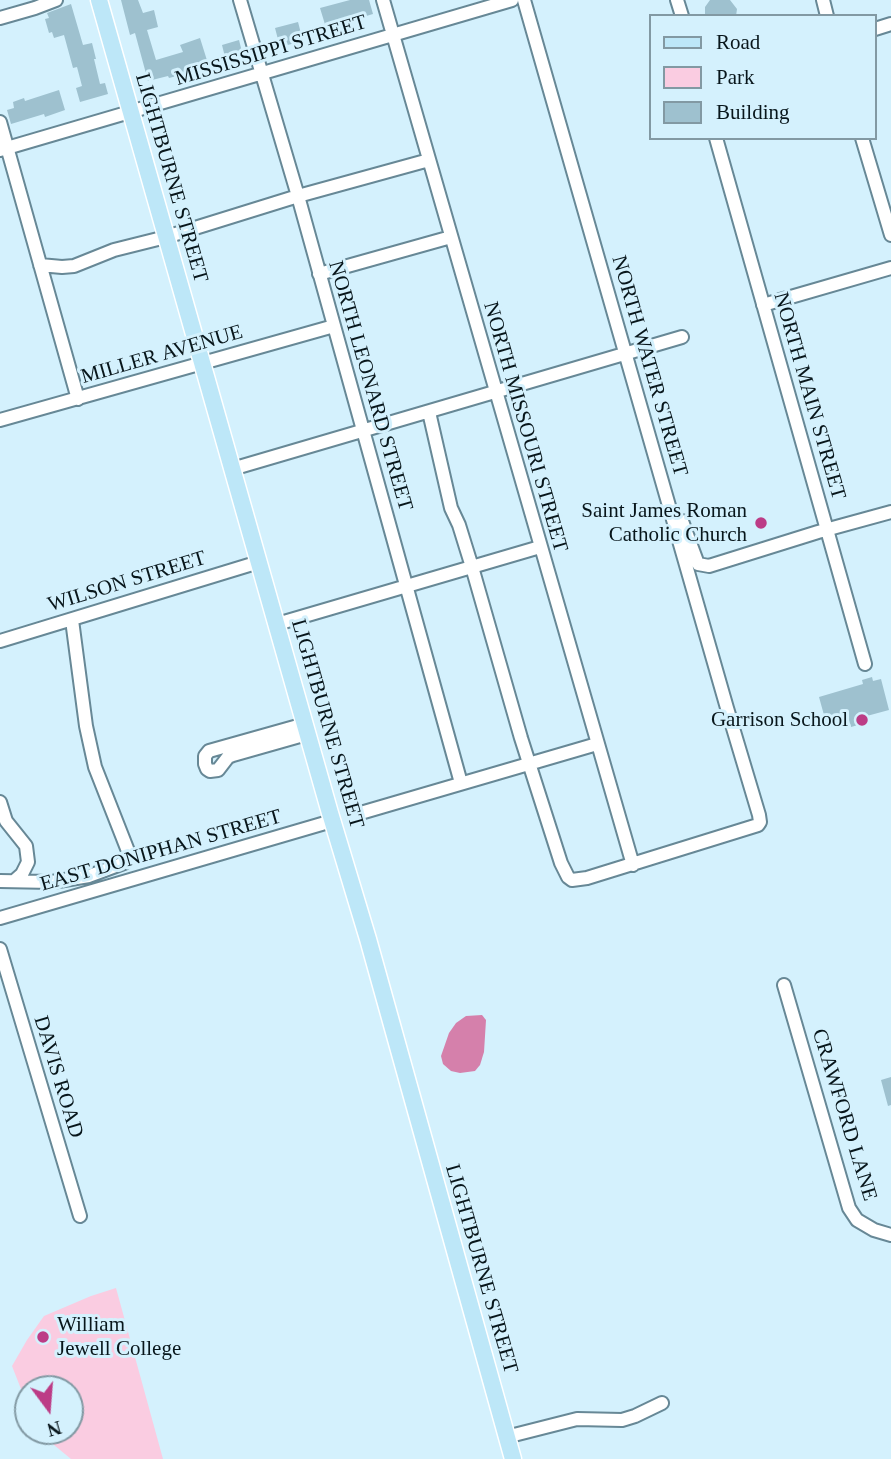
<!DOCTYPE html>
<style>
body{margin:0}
#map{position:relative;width:891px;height:1459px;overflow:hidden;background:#d4f1fd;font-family:Georgia,serif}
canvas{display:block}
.legend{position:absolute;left:649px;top:14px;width:228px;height:126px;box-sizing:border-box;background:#d4f1fd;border:2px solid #8299a3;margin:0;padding:9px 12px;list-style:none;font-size:21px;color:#08161b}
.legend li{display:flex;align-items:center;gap:14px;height:35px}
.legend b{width:35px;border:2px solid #8299a3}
.north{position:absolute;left:14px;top:1375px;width:70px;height:70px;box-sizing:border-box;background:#d4f1fd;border:2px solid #8299a3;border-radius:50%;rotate:164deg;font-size:19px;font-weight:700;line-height:28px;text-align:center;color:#08161b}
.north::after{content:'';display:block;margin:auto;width:24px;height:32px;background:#bc3c86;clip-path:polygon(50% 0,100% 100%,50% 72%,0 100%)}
</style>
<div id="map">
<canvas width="891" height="1459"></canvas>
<ul class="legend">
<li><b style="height:9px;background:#bde7f8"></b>Road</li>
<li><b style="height:19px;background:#facce1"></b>Park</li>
<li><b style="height:19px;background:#9ec1cf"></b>Building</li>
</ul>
<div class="north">N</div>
</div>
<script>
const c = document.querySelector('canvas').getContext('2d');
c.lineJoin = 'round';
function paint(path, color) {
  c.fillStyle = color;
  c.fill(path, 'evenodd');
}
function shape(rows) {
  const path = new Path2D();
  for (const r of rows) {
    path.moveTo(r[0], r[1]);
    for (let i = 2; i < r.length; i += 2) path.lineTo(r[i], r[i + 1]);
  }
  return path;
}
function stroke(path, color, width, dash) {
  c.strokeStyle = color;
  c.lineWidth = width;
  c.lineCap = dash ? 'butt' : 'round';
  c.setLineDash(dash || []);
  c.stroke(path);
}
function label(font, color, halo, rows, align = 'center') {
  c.font = font + ' Georgia,serif';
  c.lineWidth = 6;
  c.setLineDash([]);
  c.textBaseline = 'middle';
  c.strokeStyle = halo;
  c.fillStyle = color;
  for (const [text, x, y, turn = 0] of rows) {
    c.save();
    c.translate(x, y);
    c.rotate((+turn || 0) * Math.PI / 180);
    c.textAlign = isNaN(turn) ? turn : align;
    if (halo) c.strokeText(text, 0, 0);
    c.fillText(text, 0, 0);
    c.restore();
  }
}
const green = shape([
 [116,1288,163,1459,71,1459,37,1431,70,1431,70,1389,28,1389,28,1407,12,1366,27,1340,44,1316,91,1296]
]);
const water = shape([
 [482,1015,486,1020,484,1052,480,1065,475,1071,460,1073,451,1071,443,1064,441,1056,449,1033,456,1023,466,1016]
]);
const building = shape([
 [121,0,138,0,143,13,154,10,158,27,147,30,156,60,183,52,180,45,200,38,210,70,193,76,192,72,169,78,168,76,148,81,135,33,130,35],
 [350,0,369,0,373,14,342,23,343,27,327,31,320,8],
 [710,0,730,0,737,9,736,16,705,16,705,7],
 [71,4,83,45,92,43,96,59,94,59,100,84,105,83,108,94,80,102,76,88,82,86,77,67,73,68,64,35,54,38,52,32,49,33,45,19,49,18,47,13],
 [298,22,303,41,280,47,275,28],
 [239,40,243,56,226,61,222,45],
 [59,90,65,110,45,117,44,114,11,124,7,110,14,108,13,102,24,98,25,101],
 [872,677,873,681,881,679,889,710,863,717,865,723,851,727,849,720,827,726,819,697,863,684,862,680],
 [891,1077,891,1105,888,1106,881,1080]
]);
const minor = shape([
 [240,0,298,196,461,783],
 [383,0,633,865],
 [677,0,682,16],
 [823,0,827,16],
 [0,18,35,8,56,0],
 [875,29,891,24],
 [0,122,78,399],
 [716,138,865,664],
 [862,138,891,235],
 [0,150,512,0],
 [40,265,62,267,74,266,114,250,166,237,298,196,429,160],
 [319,274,451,237],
 [763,305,891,268],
 [429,412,451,508,459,525,472,567,521,738,561,863,568,877,572,880,587,878,758,825,760,822,759,815,727,708,524,0],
 [0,420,334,326],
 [232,469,682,337],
 [682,521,698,564,709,566,818,532,891,512],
 [277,624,540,547],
 [0,641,259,562],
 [305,724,209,751,205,756,205,764,207,769,210,771,218,770,228,757,233,755,307,734],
 [0,802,6,821,26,846,28,862,22,874,14,881],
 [364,812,597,744],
 [0,881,52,882,89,876,124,863,129,858,128,851,95,767,86,726,72,620],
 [0,918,332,821],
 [0,949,80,1216],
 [784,985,849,1208,857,1220,874,1230,891,1235],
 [506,1437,577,1419,622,1420,635,1416,662,1403]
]);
const major = shape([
 [99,0,330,813,368,939,513,1459]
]);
const markers = [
 [761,523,7,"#bc3c86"],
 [862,720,7,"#bc3c86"],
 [43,1337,7,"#bc3c86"]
];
const streetNames = [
 ["MISSISSIPPI STREET",271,51,-17],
 ["LIGHTBURNE STREET",171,178,74],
 ["MILLER AVENUE",162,355,-16],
 ["NORTH WATER STREET",649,366,74],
 ["NORTH LEONARD STREET",370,386,74],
 ["NORTH MAIN STREET",809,396,74],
 ["NORTH MISSOURI STREET",525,427,74],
 ["WILSON STREET",127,582,-17],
 ["LIGHTBURNE STREET",327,724,74],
 ["EAST DONIPHAN STREET",161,851,-16],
 ["DAVIS ROAD",58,1077,73],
 ["CRAWFORD LANE",844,1115,73],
 ["LIGHTBURNE STREET",481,1269,74]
];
const poiNames = [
 ["Saint James Roman",747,511],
 ["Catholic Church",747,535],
 ["Garrison School",848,720],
 ["William",57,1325,"left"],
 ["Jewell College",57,1349,"left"]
];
paint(green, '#facce1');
paint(water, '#d580ab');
paint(building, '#9ec1cf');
stroke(minor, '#678896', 16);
stroke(major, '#fff', 19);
stroke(minor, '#fff', 12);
stroke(major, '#bde7f8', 16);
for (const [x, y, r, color] of markers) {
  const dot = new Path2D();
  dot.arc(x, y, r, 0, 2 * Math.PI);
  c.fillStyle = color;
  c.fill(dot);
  stroke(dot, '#d4f1fd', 2.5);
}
label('21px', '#08161b', '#d4f1fd', streetNames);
label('21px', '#08161b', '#d4f1fd', poiNames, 'right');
</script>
